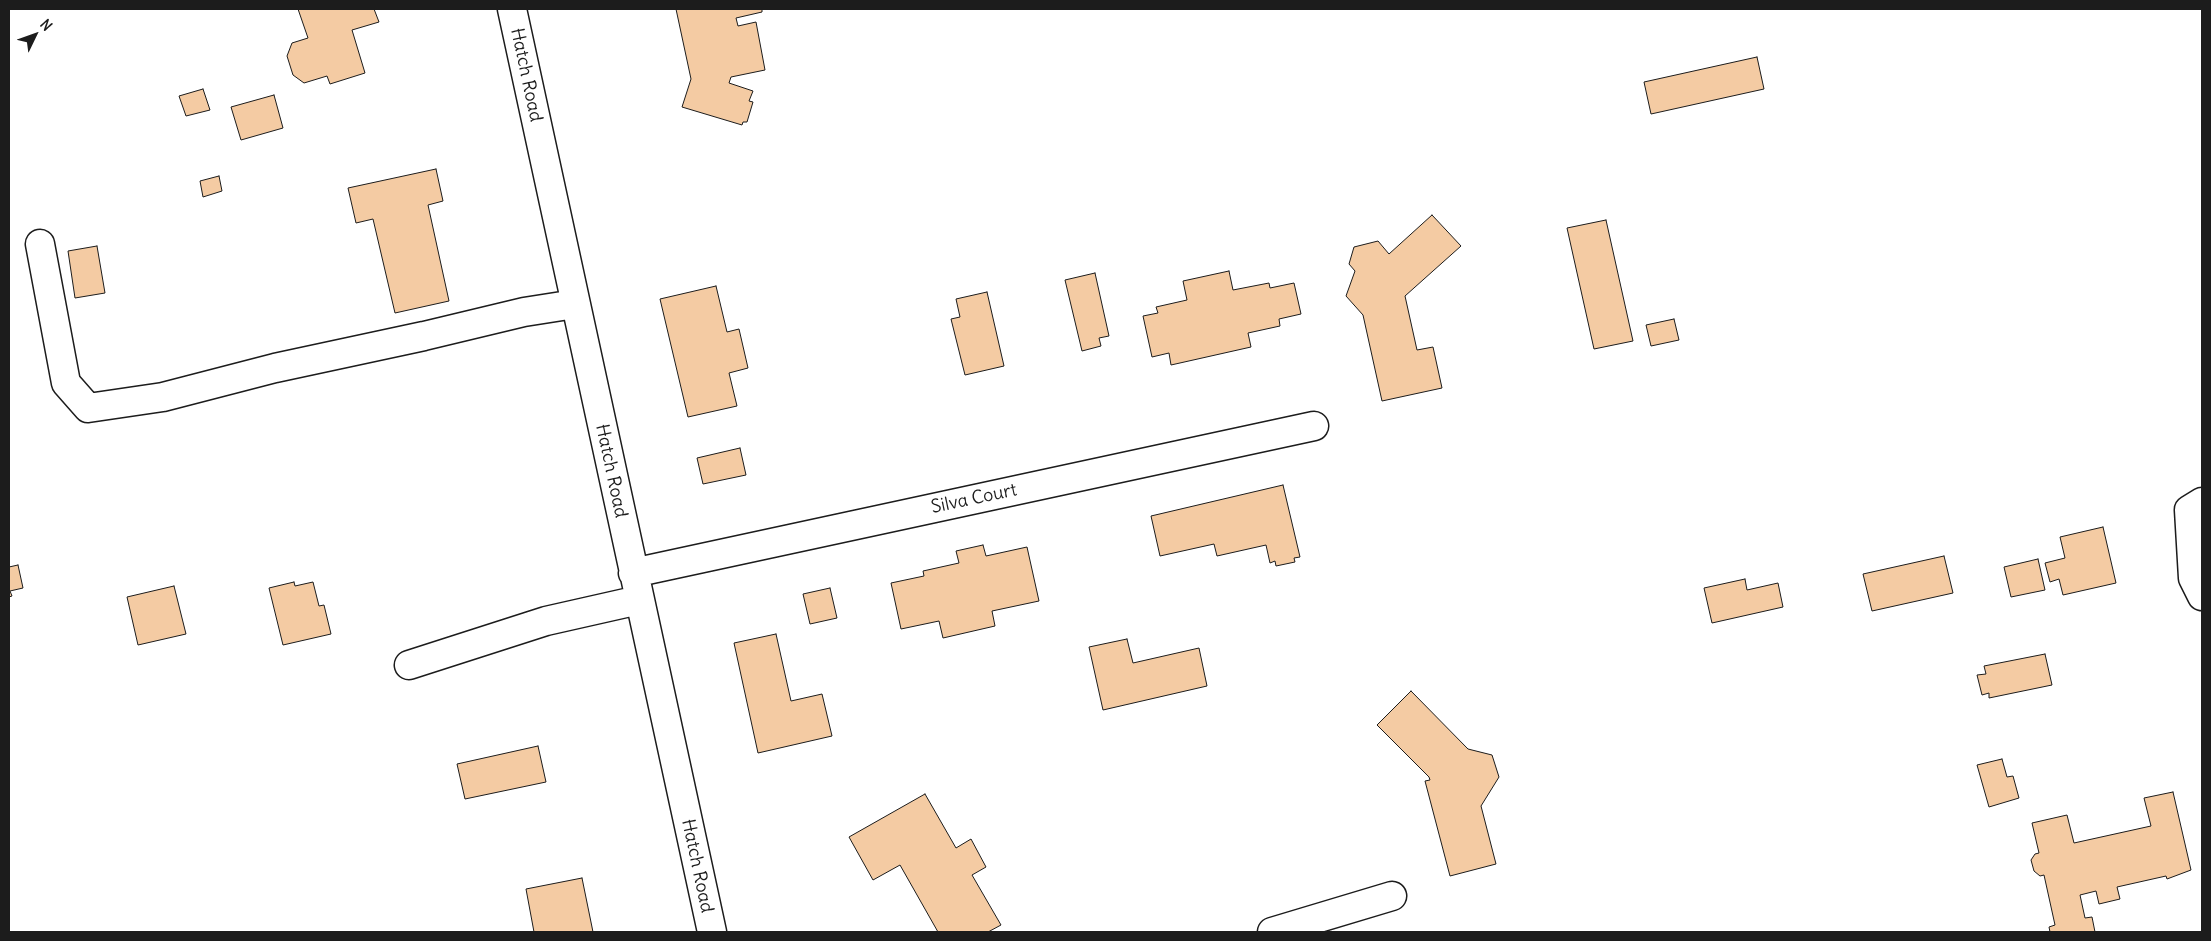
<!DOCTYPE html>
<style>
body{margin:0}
#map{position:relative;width:2211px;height:941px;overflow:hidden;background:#fff;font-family:Delius,sans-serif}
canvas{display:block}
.frame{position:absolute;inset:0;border:10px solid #1c1c1c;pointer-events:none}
.north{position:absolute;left:10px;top:10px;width:50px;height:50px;-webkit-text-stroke:4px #fff;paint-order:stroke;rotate:48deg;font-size:14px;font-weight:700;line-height:20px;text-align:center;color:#1c1c1c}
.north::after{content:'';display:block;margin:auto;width:18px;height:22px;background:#1c1c1c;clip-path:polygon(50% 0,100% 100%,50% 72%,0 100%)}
</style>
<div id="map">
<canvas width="2211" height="941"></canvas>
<div class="frame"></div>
<div class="north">N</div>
</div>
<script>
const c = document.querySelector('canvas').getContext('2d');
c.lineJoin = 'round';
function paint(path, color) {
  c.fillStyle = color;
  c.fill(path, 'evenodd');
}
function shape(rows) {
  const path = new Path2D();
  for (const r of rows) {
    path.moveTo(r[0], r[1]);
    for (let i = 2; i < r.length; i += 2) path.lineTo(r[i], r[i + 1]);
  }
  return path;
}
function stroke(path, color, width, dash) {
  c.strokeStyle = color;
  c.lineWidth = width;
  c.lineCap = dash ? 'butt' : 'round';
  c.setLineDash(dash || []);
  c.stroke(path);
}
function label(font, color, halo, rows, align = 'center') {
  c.font = font + ' Delius,sans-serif';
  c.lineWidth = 5;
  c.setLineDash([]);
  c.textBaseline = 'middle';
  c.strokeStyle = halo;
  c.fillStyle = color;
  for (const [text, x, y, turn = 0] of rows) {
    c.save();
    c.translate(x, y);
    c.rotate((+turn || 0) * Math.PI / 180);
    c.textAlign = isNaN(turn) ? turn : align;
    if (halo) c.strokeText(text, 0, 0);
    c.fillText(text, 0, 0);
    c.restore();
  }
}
const building = shape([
 [298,9,374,9,379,22,352,30,365,73,330,84,327,76,304,83,293,75,287,56,292,43,308,38,298,9],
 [676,9,762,9,762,12,736,18,738,26,756,22,765,70,731,77,729,83,753,91,749,101,753,102,747,122,743,122,742,125,682,107,691,79,676,9],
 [1757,57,1764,89,1651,114,1644,82,1757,57],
 [203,89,210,110,186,116,179,96,203,89],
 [274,95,283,128,241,140,231,107,274,95],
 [436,169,443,201,428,205,449,301,395,313,373,219,356,223,348,188,436,169],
 [219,176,222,191,203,197,200,181,219,176],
 [1432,215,1461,246,1405,296,1417,350,1433,347,1442,388,1382,401,1363,315,1346,296,1355,271,1349,264,1354,247,1378,241,1389,254,1432,215],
 [1606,220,1633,341,1594,349,1567,228,1606,220],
 [97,246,105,293,75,298,68,251,97,246],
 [1229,271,1233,290,1269,283,1270,288,1294,283,1301,314,1279,319,1280,326,1248,333,1251,347,1171,365,1169,353,1152,357,1143,316,1158,313,1156,307,1187,300,1183,281,1229,271],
 [1095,273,1109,336,1099,338,1101,346,1082,351,1065,280,1095,273],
 [716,286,727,332,739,329,748,368,729,373,737,406,688,417,660,299,716,286],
 [987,292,1004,366,965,375,951,319,960,317,956,299,987,292],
 [1674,319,1679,340,1651,346,1646,325,1674,319],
 [740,448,746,475,703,484,697,458,740,448],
 [1283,485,1300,557,1294,558,1295,562,1276,566,1275,561,1270,563,1266,545,1217,556,1214,544,1160,556,1151,516,1283,485],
 [2103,527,2116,583,2063,595,2059,579,2050,582,2045,563,2065,558,2060,537,2103,527],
 [983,545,986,556,1027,547,1039,601,992,611,995,626,943,638,939,621,901,629,891,583,924,576,923,571,959,563,956,551,983,545],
 [1944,556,1953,593,1872,611,1863,574,1944,556],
 [2038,559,2045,590,2011,597,2004,567,2038,559],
 [18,565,23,588,10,591,12,596,9,597,9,567,18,565],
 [1745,579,1747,590,1778,583,1783,607,1712,623,1704,588,1745,579],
 [294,582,295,586,313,582,319,606,324,605,331,634,283,645,269,588,294,582],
 [174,586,186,634,138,645,127,597,174,586],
 [830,588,837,618,810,624,803,594,830,588],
 [776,634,791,701,822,694,832,736,758,753,734,643,776,634],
 [1127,639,1133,663,1199,648,1207,686,1103,710,1089,647,1127,639],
 [2045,654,2052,685,1989,698,1989,693,1982,695,1977,675,1986,674,1984,666,2045,654],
 [1411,691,1468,749,1492,755,1499,777,1481,806,1496,864,1450,876,1425,781,1430,780,1429,777,1377,725,1411,691],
 [538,746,546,782,465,799,457,764,538,746],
 [2002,759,2007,777,2013,776,2019,798,1989,807,1977,765,2002,759],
 [2173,792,2191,870,2167,879,2166,876,2117,887,2120,899,2099,904,2096,891,2080,895,2085,918,2092,917,2095,932,2050,932,2049,927,2055,925,2044,875,2040,876,2034,871,2031,860,2035,854,2039,853,2032,823,2067,815,2074,843,2151,826,2144,798,2173,792],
 [925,794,956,848,971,839,986,867,972,875,1001,925,988,932,938,932,900,865,873,880,849,837,925,794],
 [582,878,593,932,534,932,526,889,582,878]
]);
const minor = shape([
 [512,9,712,932],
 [40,244,66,383,88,408,163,397,275,368,424,336,524,312,575,304],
 [2202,502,2189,510,2193,578,2202,596],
 [633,573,1314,426],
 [409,665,546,621,639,600],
 [1272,932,1392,896]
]);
const streetNames = [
 ["Hatch Road",526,75,78],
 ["Hatch Road",611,471,78],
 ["Silva Court",974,499,-12],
 ["Hatch Road",697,866,78]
];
paint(building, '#f4cba3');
stroke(building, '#1c1c1c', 1);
stroke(minor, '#1c1c1c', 31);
stroke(minor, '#fff', 28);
label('18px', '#1c1c1c', '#fff', streetNames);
</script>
